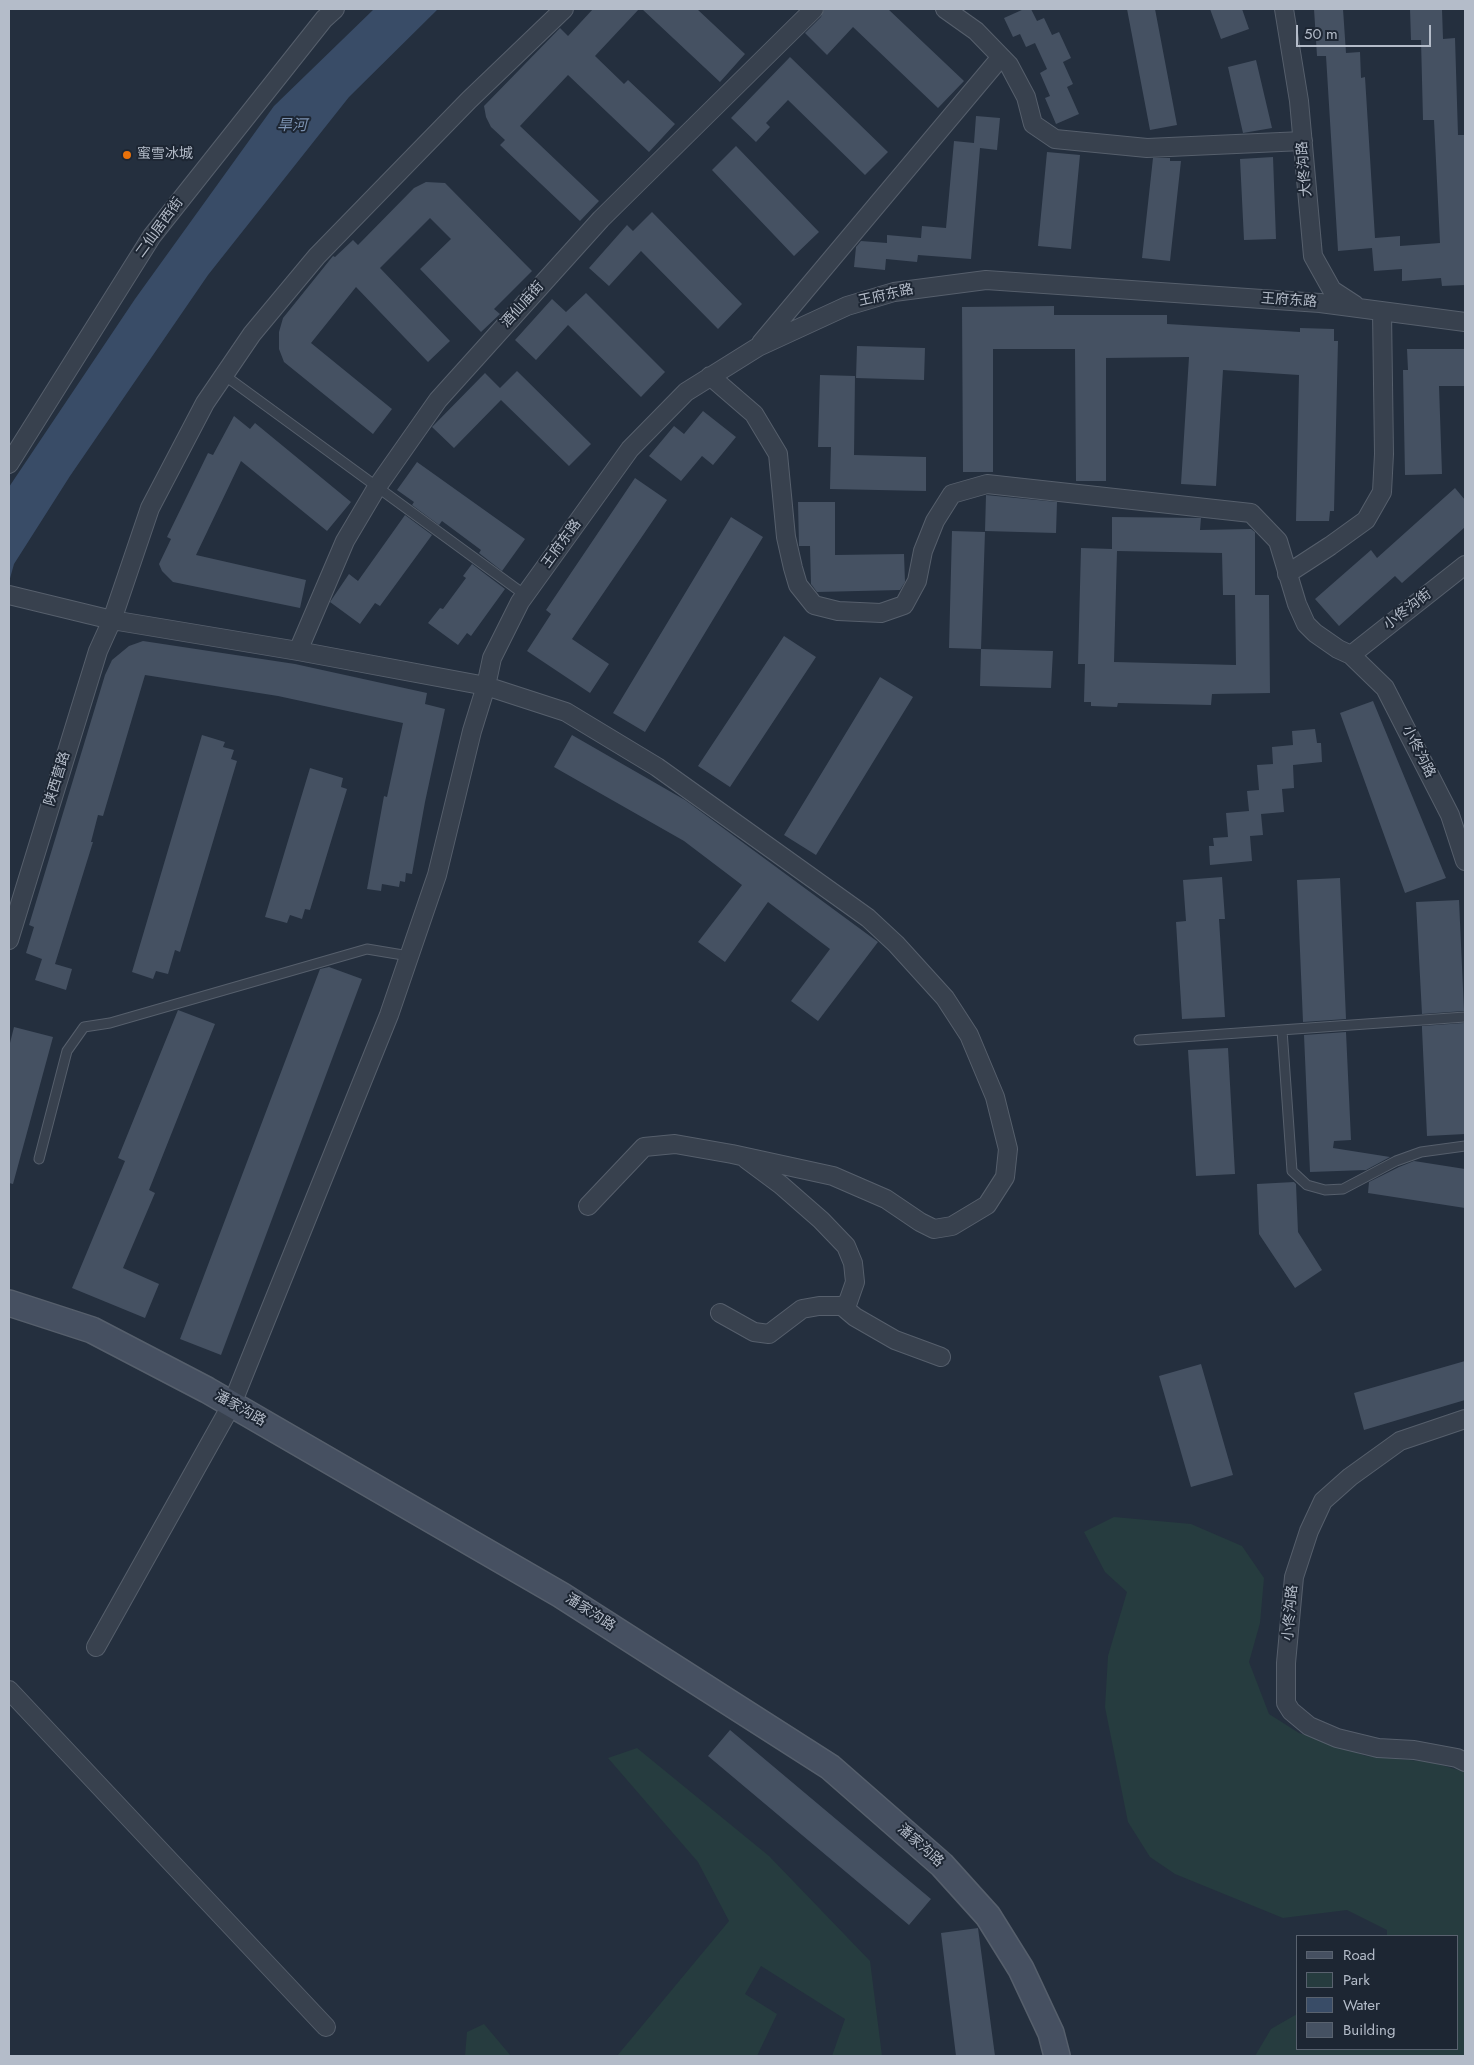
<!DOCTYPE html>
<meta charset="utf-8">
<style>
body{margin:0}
#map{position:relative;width:1474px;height:2065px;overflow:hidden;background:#242f3e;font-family:Jost,sans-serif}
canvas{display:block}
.frame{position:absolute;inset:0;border:10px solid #b4bcc9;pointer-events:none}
.legend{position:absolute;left:1296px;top:1935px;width:162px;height:115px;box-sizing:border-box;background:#1d2633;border:1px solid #59626f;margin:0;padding:6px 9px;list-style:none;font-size:15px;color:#b4bcc9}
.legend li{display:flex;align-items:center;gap:10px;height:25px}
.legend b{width:25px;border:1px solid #59626f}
.scale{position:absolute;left:1296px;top:25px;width:135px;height:22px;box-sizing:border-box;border:2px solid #b4bcc9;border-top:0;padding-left:6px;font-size:15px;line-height:18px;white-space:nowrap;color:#b4bcc9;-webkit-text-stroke:4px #1d2633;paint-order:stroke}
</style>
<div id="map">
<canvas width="1474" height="2065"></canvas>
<div class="frame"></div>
<ul class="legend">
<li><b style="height:6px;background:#465061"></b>Road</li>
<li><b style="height:14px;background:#263c3f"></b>Park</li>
<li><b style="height:14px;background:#394c67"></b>Water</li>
<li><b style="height:14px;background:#455162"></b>Building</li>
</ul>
<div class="scale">50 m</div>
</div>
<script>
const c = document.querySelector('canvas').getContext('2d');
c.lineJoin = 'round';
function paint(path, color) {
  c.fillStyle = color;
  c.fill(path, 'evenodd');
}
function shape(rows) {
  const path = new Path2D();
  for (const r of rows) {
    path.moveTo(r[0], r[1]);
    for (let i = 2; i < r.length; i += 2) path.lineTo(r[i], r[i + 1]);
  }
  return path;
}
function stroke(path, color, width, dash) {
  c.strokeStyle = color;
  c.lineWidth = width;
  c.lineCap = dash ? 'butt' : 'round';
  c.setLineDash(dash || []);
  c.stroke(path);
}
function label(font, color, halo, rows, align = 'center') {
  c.font = font + ' Jost,"Noto Sans SC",sans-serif';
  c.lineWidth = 4;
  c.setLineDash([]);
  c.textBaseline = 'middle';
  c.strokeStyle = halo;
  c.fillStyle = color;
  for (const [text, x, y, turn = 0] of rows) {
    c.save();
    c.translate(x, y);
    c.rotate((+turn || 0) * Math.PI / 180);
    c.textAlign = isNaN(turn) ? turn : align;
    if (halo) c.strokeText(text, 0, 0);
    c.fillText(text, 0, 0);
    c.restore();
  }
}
const green = shape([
 [1114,1517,1191,1524,1242,1546,1264,1578,1260,1623,1249,1662,1269,1714,1299,1733,1366,1756,1431,1762,1465,1772,1465,2056,1255,2056,1271,2029,1297,2014,1298,2049,1458,2049,1458,1936,1387,1936,1387,1930,1347,1910,1283,1918,1175,1874,1150,1857,1128,1822,1105,1707,1108,1656,1127,1592,1105,1572,1084,1532],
 [637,1748,769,1856,870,1961,882,2056,832,2056,845,2019,761,1966,745,1994,777,2014,757,2056,617,2056,729,1921,698,1862,608,1758],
 [484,2024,511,2056,465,2056,467,2032]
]);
const water = shape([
 [374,9,438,9,349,97,208,275,70,476,14,564,9,582,9,487,135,299,274,106]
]);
const building = shape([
 [593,9,639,9,595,56,624,84,628,80,675,124,649,152,568,75,520,126,599,201,580,221,500,145,505,140,491,127,486,117,484,106,560,28,568,36],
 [642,9,697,9,745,54,720,82],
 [824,9,888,9,964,81,938,108,853,27,827,55,805,33,821,17],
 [1024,9,1031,9,1037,21,1044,18,1052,35,1059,32,1071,58,1063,62,1073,84,1067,87,1079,114,1056,124,1045,98,1050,96,1040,73,1047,69,1035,43,1026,47,1020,34,1013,37,1004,18],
 [1127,9,1155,9,1177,125,1150,130],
 [1210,9,1242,9,1249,29,1221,39],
 [1314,9,1343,9,1346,53,1360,52,1361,78,1365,77,1375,238,1400,236,1400,246,1440,243,1434,120,1423,120,1421,40,1411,40,1410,9,1442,9,1443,39,1455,38,1458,135,1464,135,1465,285,1442,286,1441,278,1402,281,1402,269,1374,271,1372,248,1338,251,1326,56,1317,56],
 [790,57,888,152,865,175,788,100,766,123,770,127,756,142,731,118],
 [1256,60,1272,128,1243,133,1228,67],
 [976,116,1000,118,997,150,980,148,971,259,918,255,917,262,886,259,885,270,854,267,856,247,861,241,887,243,887,235,921,238,922,226,946,228,954,141,974,143],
 [736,146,819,232,794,256,712,170],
 [1047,152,1080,155,1071,249,1038,246],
 [1273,157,1276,239,1244,240,1240,159],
 [1153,158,1170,158,1170,161,1181,161,1170,261,1142,258],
 [426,182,445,183,532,271,494,309,500,314,481,332,420,269,451,239,430,218,380,268,450,341,428,362,356,287,311,343,392,409,373,434,284,362,279,349,279,332,283,318,333,256,335,257,353,240,358,245,414,188],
 [652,212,742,304,718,329,641,251,609,286,589,268,627,225,633,231],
 [586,293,665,372,641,397,568,325,536,360,515,340,552,299,566,312],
 [1054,306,1054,315,1167,315,1167,324,1300,332,1300,328,1334,329,1334,341,1338,341,1334,511,1330,511,1329,521,1296,521,1299,375,1223,370,1216,486,1181,484,1189,357,1106,358,1106,481,1076,481,1075,349,993,349,993,472,963,472,962,307],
 [857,346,925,348,924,380,856,378],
 [1407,349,1465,349,1465,386,1439,386,1442,474,1405,475,1403,370,1408,370],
 [517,371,591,444,569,466,501,400,454,448,432,427,485,373,500,388],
 [820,375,855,376,854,455,926,457,926,491,830,489,831,447,818,447],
 [703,411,736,437,713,465,702,456,681,481,649,456,674,426,684,434],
 [234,416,250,429,255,423,351,502,327,531,241,461,196,555,306,580,300,608,173,582,162,571,159,564,171,539,167,537,208,453,213,455],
 [417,462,525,539,502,571,479,553,481,550,442,521,439,525,412,505,414,502,397,490],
 [635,478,667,500,572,639,609,664,590,693,527,651,551,614,546,610],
 [1455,488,1465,500,1465,527,1402,583,1395,576,1339,626,1315,599,1371,550,1377,558],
 [986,495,1057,502,1056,533,985,531],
 [798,502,835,502,835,555,904,554,905,582,900,590,817,592,811,584,810,546,799,546],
 [405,515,432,535,380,606,375,603,360,624,330,602,349,574,358,581],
 [731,517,763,537,645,732,613,713],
 [1112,517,1201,518,1200,530,1251,529,1255,532,1255,595,1269,595,1270,693,1212,694,1211,705,1118,703,1117,707,1091,706,1091,702,1084,702,1085,664,1078,664,1081,548,1112,549],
 [1117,551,1222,553,1223,595,1235,595,1236,665,1114,662],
 [952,531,985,532,981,649,949,648],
 [472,564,505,589,471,636,467,633,458,645,428,623,440,608,443,609,466,578,463,576],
 [784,636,816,657,730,787,698,766],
 [143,641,295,664,427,693,425,704,445,709,425,802,412,874,406,873,405,882,400,881,399,887,382,884,381,891,367,889,384,796,387,797,403,723,278,696,145,675,103,816,98,815,91,842,93,842,55,964,72,969,66,990,35,980,42,959,26,953,34,927,29,925,105,675,112,660,129,646],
 [981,649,1053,651,1051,688,980,686],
 [880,677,913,697,816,855,784,835],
 [1373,701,1446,878,1405,893,1340,713],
 [1315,729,1317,743,1321,743,1322,762,1293,765,1294,788,1282,789,1284,812,1261,814,1263,835,1250,836,1252,861,1210,865,1209,846,1214,846,1213,838,1228,837,1226,813,1249,811,1247,791,1259,790,1257,765,1273,764,1272,747,1293,745,1292,731],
 [202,735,225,742,223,747,234,750,231,759,237,761,180,952,175,950,168,974,156,971,153,979,132,972],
 [572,735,685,800,878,942,818,1021,791,1001,830,949,768,902,725,962,698,942,742,885,684,841,554,767],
 [310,768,343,778,341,787,347,789,310,910,305,909,302,919,290,915,287,923,265,917],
 [1222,877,1225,919,1219,919,1225,1017,1182,1019,1176,922,1186,921,1183,880],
 [1340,878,1346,1019,1303,1022,1297,880],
 [1459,900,1464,1011,1422,1014,1416,902],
 [329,967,362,979,221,1355,180,1339,320,969],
 [178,1010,215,1024,149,1190,155,1193,123,1268,159,1284,145,1318,72,1288,125,1161,118,1158],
 [1464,1023,1465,1134,1427,1136,1422,1029,1422,1026],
 [14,1027,53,1037,13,1184,9,1183,9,1047],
 [1346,1032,1351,1140,1334,1141,1333,1148,1390,1157,1366,1170,1310,1172,1304,1035],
 [1228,1048,1235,1174,1196,1176,1188,1050],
 [1414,1161,1465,1169,1465,1208,1368,1193,1369,1182,1399,1167],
 [1294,1182,1296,1184,1298,1232,1322,1270,1295,1288,1259,1234,1257,1184],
 [1465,1361,1465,1400,1364,1430,1354,1393],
 [1201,1364,1233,1475,1191,1487,1159,1376],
 [730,1730,931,1899,909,1925,708,1756],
 [978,1928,995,2056,956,2056,941,1933]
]);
const lane = shape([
 [224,375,525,595],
 [1282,1030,1292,1171,1307,1185,1325,1190,1343,1189,1396,1161,1421,1152,1465,1146],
 [1139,1040,1465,1017],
 [39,1159,67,1051,84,1027,110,1023,367,949,409,956]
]);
const street = shape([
 [945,9,976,31,1009,65,1026,97,1033,124,1055,139,1147,148,1303,141],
 [1284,9,1299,101,1313,256,1332,290,1355,305],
 [761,343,1001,57],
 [710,376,754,414,778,454,786,537,793,568,798,585,814,605,838,611,881,613,904,605,917,581,923,551,935,521,952,494,987,484,1251,513,1278,541,1297,604,1306,624,1315,633,1338,649,1351,655,1385,688,1450,815,1465,861],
 [9,464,152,236,324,19,335,9],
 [1287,574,1330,546,1366,520,1382,492,1384,454,1382,312],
 [9,595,112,620,298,651,486,686,566,712,657,767,868,918,896,944,945,998,969,1035,995,1097,1008,1149,1005,1177,987,1205,952,1226,934,1229,920,1222,886,1199,833,1176,732,1154,675,1144,644,1147,588,1206],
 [298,651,345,541,377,487,438,400,601,219,814,9],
 [1351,655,1465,565],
 [9,940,98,651,112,620,150,508,205,403,252,334,317,256,469,100,564,9],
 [842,1306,855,1317,895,1340,941,1357],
 [720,1313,754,1332,769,1334,802,1309,819,1306,842,1306,848,1302,855,1282,853,1263,846,1246,821,1220,781,1185,746,1159],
 [1465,1419,1400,1441,1350,1477,1323,1501,1309,1531,1294,1577,1286,1663,1286,1703,1291,1711,1309,1726,1337,1738,1378,1748,1414,1750,1457,1758,1465,1762],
 [96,1647,232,1404,389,1015,437,875,472,731,486,686,492,658,520,602,630,449,686,392,758,347,847,306,894,292,986,280,1320,303,1465,322],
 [9,1690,326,2027]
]);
const secondary = shape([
 [9,1303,92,1330,207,1390,561,1595,830,1767,942,1865,988,1916,1021,1969,1051,2033,1057,2056]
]);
const markers = [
 [127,155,5,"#e8710a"]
];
const poiNames = [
 ["蜜雪冰城",137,155]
];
const streetNames = [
 ["大佟沟路",1305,169,-95],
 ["二仙居西街",160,228,-54],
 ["王府东路",886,296,-13],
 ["王府东路",1289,301,4],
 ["酒仙庙街",523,305,-48],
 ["王府东路",562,544,-54],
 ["小佟沟街",1408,610,-38],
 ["小佟沟路",1418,752,63],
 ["陕西营路",58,779,-73],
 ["潘家沟路",240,1409,30],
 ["潘家沟路",590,1613,33],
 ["小佟沟路",1291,1613,-85],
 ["潘家沟路",920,1846,42]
];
const waterNames = [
 ["旱河",292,126]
];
paint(green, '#263c3f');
paint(water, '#394c67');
paint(building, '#455162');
stroke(lane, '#565f6c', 11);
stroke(street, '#565f6c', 20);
stroke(secondary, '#565f6c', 28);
stroke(lane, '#38414e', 9);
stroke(street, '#38414e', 18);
stroke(secondary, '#465061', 25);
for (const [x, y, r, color] of markers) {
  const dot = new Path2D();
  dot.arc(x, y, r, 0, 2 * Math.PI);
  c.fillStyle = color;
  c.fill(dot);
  stroke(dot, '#1d2633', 2);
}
label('14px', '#b4bcc9', '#1d2633', poiNames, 'left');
label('14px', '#b4bcc9', '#1d2633', streetNames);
label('italic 15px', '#7c92b1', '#1d2633', waterNames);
</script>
